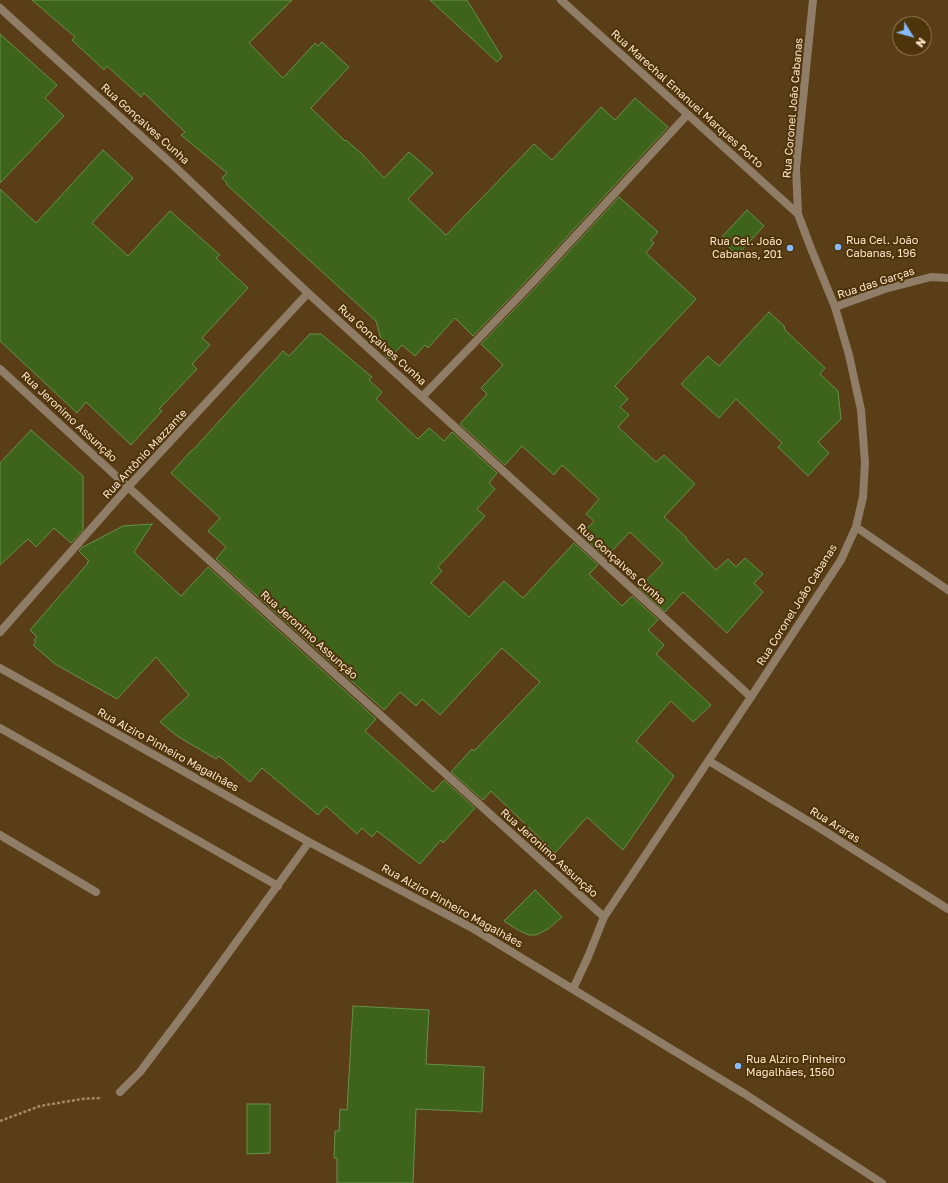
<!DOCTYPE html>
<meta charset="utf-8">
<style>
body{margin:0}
#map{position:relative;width:948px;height:1183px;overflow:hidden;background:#593e17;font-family:"Golos Text",sans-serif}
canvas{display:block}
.north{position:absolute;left:892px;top:16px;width:40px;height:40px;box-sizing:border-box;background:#4e340b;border:1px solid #947b57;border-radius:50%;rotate:127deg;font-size:11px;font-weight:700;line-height:16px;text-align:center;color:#fce5ca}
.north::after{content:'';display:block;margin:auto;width:14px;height:18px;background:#85bbfb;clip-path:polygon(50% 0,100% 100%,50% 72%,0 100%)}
</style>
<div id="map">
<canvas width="948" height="1183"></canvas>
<div class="north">N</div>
</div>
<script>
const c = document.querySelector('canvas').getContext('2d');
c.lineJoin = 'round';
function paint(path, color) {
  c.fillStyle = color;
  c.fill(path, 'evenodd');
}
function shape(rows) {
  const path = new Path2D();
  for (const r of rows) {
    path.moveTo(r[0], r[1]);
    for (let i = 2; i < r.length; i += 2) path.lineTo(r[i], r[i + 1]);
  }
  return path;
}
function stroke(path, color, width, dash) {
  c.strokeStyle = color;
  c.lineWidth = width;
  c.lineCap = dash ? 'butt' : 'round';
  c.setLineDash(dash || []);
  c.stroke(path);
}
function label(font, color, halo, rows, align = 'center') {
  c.font = font + ' "Golos Text",sans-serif';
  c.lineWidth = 4;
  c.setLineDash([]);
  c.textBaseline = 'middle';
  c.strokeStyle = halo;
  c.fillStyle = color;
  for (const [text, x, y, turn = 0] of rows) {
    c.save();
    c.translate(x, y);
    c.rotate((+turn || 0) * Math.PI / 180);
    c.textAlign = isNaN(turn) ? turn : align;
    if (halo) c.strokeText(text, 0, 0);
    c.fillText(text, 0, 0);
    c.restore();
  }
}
const building = shape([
 [32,0,292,0,249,43,283,78,315,43,318,46,322,42,349,67,311,108,345,141,346,140,363,155,384,178,409,152,433,173,408,199,446,235,534,144,552,160,601,107,615,120,635,98,668,127,530,277,473,336,455,318,428,348,425,345,415,356,402,345,389,359,386,357,376,321,226,184,227,183,222,178,227,173,181,135,185,132,144,93,141,97,107,66,104,70,72,40,75,37,32,0],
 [430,0,467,0,502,57,497,62,430,0],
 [0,34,57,85,45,98,64,116,0,183,0,34],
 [103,150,133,178,92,223,128,256,170,211,220,255,216,258,248,288,202,338,210,345,192,364,197,369,159,409,162,411,131,445,86,402,77,413,0,341,0,189,36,223,103,150],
 [619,197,658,232,651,240,654,243,646,253,696,299,615,386,628,399,620,407,629,415,618,427,656,462,664,455,695,484,664,517,687,538,686,539,716,570,728,559,736,567,745,558,763,574,754,583,763,592,727,633,683,592,665,612,639,588,663,563,630,532,606,557,581,535,594,521,586,514,599,499,562,465,554,475,522,446,505,465,460,424,487,394,481,388,503,365,481,344,538,285,619,197],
 [747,210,764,226,737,255,720,239,747,210],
 [769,312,784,326,785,330,825,368,820,374,838,391,841,419,818,442,829,453,808,476,778,447,782,443,736,399,719,418,681,384,708,356,719,366,769,312],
 [310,334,321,334,372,377,369,380,382,392,376,399,418,439,429,428,444,441,452,432,497,473,489,483,495,489,477,509,485,516,438,567,442,571,431,583,469,617,504,581,523,598,574,543,598,565,589,574,622,606,632,596,658,620,648,630,664,645,656,654,711,705,693,722,671,701,636,741,674,776,623,850,587,817,555,853,491,791,483,800,451,772,472,749,474,751,500,724,540,682,502,648,440,715,422,699,416,706,400,692,384,710,216,559,226,547,208,531,220,518,171,473,192,450,193,450,283,351,289,356,310,334],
 [31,430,83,476,83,530,71,543,54,528,36,547,28,539,0,565,0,463,31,430],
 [152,524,134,552,181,596,208,567,376,719,365,731,433,792,444,780,475,808,443,843,441,840,420,864,377,831,372,837,362,828,357,834,326,806,318,815,262,768,250,782,219,756,216,759,177,736,160,722,189,695,156,657,117,699,55,664,33,645,36,642,34,640,37,637,30,630,88,563,87,562,89,561,79,551,83,546,83,547,123,526,152,524],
 [535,890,562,917,548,929,536,935,529,935,518,930,504,921,535,890],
 [353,1006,429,1010,426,1064,484,1067,482,1112,416,1109,413,1183,337,1183,337,1158,334,1158,335,1131,339,1131,340,1109,347,1110,353,1006],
 [247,1104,270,1104,270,1153,247,1154,247,1104]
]);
const path = shape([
 [0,1121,40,1106,82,1099,102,1098]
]);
const service = shape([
 [422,397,534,281,687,115],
 [0,728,278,886],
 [0,835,96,892],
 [120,1092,140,1072,195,999,309,842]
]);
const minor = shape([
 [561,0,798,214],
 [0,8,174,166,308,293,751,697],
 [835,307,885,289,931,277,948,278],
 [0,369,128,487,604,917],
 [856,527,948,590],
 [0,632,128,487,308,293],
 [709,761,818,827,948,909],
 [573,989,588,957,604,917,751,697,841,560,856,527,863,497,865,463,861,410,849,355,835,307,810,246,798,214,796,168,813,0]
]);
const tertiary = shape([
 [0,668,309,842,474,929,745,1094,882,1183]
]);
const markers = [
 [838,247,4,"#85bbfb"],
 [790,248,4,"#85bbfb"],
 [738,1066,4,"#85bbfb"]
];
const streetNames = [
 ["Rua Marechal Emanuel Marques Porto",687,99,42],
 ["Rua Coronel João Cabanas",793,108,-85],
 ["Rua Gonçalves Cunha",145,124,42],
 ["Rua das Garças",876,283,-18],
 ["Rua Gonçalves Cunha",382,345,42],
 ["Rua Jeronimo Assunção",69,417,43],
 ["Rua Antônio Mazzante",145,454,-47],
 ["Rua Gonçalves Cunha",621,564,42],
 ["Rua Coronel João Cabanas",797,605,-58],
 ["Rua Jeronimo Assunção",309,635,42],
 ["Rua Alziro Pinheiro Magalhães",168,750,29],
 ["Rua Araras",835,825,32],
 ["Rua Jeronimo Assunção",549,853,42],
 ["Rua Alziro Pinheiro Magalhães",452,906,29]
];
const poiNames = [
 ["Rua Cel. João",846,241],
 ["Cabanas, 196",846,254],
 ["Rua Cel. João",782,242,"right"],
 ["Cabanas, 201",782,255,"right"],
 ["Rua Alziro Pinheiro",746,1060],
 ["Magalhães, 1560",746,1073]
];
paint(building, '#3e641c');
stroke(building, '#679049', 1);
stroke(path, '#a38a68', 2.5, [3, 2]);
stroke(service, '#8f7d67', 8);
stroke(minor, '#8f7d67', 8);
stroke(tertiary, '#8f7d67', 8);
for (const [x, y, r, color] of markers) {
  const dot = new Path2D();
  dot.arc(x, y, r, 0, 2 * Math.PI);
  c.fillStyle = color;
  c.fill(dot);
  stroke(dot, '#4e340b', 1.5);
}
label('11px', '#fce5ca', '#4e340b', streetNames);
label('11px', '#fce5ca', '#4e340b', poiNames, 'left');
</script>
